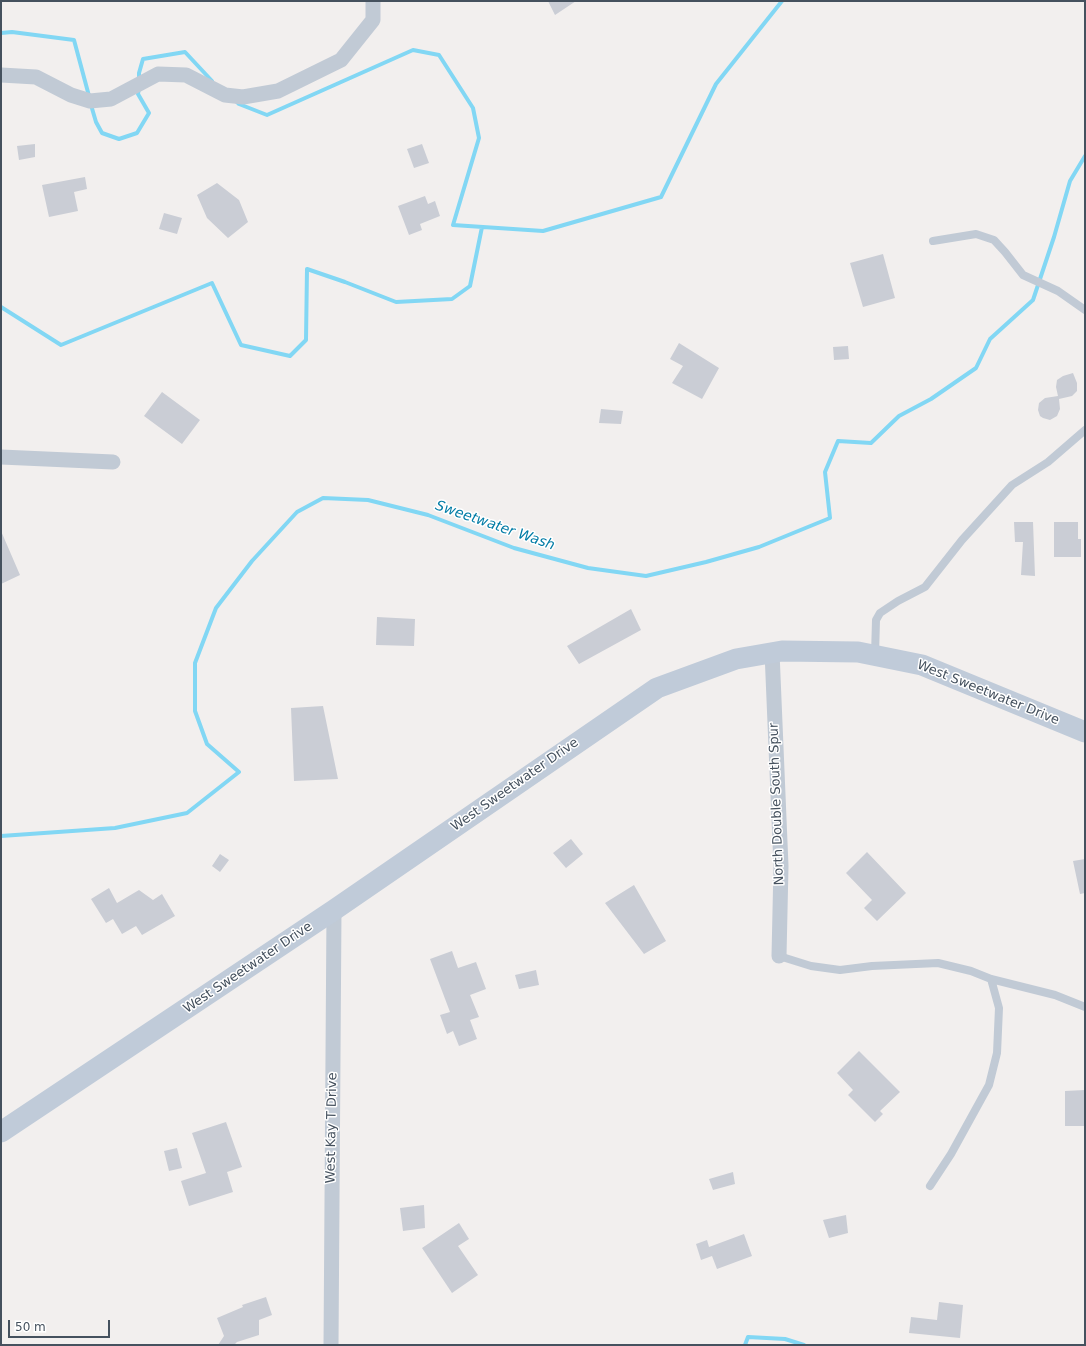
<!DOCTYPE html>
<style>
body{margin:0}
#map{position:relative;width:1086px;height:1346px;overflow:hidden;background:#f2efee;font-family:"DejaVu Sans",sans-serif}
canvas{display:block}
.frame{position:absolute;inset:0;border:2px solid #45515e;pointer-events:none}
.scale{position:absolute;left:8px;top:1320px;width:102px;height:18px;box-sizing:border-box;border:2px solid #45515e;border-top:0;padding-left:5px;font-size:12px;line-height:14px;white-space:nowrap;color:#45515e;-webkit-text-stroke:3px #fff;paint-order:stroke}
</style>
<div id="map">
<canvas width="1086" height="1346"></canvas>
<div class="frame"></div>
<div class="scale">50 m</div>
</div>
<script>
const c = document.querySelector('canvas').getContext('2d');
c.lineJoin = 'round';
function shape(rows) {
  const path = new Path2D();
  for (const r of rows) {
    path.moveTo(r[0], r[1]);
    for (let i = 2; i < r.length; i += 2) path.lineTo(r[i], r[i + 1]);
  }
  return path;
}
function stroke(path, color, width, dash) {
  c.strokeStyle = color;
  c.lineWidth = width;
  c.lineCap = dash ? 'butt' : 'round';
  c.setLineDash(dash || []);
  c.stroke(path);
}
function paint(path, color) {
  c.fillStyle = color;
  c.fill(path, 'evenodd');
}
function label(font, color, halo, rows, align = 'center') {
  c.font = font + ' "DejaVu Sans",sans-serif';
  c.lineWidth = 3;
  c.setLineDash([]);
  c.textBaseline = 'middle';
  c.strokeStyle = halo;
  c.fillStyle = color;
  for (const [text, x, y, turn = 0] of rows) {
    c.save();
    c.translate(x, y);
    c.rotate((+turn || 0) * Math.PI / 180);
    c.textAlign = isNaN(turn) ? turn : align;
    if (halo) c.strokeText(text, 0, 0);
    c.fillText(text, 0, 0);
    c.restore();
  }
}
const stream = shape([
 [1,33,12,32,74,40,89,96],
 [139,81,139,73,143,59,185,52,212,81],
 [236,101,239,104,267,115,413,50,439,55,473,108,479,138,453,225,543,231,661,197,716,84,782,1],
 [91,105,96,122,102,133,119,139,137,133,149,113,138,94,139,88],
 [1,307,61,345,212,283,241,345,290,356,306,340,307,269,345,282,396,302,452,299,470,286,482,227],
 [1,836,115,828,187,813,239,772,207,744,195,711,195,663,216,608,252,561,297,512,323,498,368,500,428,515,514,548,588,568,646,576,706,562,759,547,830,518,825,472,838,441,871,443,899,416,931,399,976,368,990,339,1033,300,1054,237,1070,181,1085,156],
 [745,1345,748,1337,785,1339,804,1345]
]);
const building = shape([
 [548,1,576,1,555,15],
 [35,144,35,157,19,160,17,146],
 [422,144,429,163,414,168,407,149],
 [85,177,87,189,74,192,78,211,49,217,42,185],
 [217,183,239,200,248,222,228,238,207,218,197,195],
 [425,196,428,204,435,201,440,216,420,224,422,230,409,235,398,206],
 [164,213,182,218,177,234,159,229],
 [883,254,895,298,863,307,850,263],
 [679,343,719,368,702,399,672,383,683,366,670,359],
 [848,346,849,359,834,360,833,347],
 [1073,373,1077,383,1077,391,1072,396,1059,399,1060,409,1057,416,1050,420,1043,418,1040,416,1038,410,1039,403,1045,398,1058,396,1056,387,1057,380,1063,376],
 [162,392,200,420,182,444,144,416],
 [601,409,623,411,621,424,599,423],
 [1014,522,1033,522,1035,576,1021,575,1023,542,1015,542],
 [1054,522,1078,522,1078,539,1081,539,1081,557,1054,557],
 [1,531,20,575,1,584],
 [631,609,641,630,579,664,567,646],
 [377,617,415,619,414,646,376,645],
 [323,706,338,779,294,781,291,708],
 [571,839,583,854,566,868,553,853],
 [867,852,906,893,877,921,864,908,872,900,846,873],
 [220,854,229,860,220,872,212,866],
 [1085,859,1085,893,1080,894,1073,861],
 [634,885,666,941,644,954,605,903],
 [109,888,117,903,139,890,153,900,162,894,175,916,142,935,136,926,122,934,113,919,106,923,91,899],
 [452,951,458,968,476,962,486,989,470,995,479,1017,470,1020,477,1039,459,1046,453,1031,447,1034,440,1015,450,1012,430,959],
 [536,970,539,985,519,989,515,975],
 [859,1051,900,1092,880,1111,883,1114,875,1122,848,1095,853,1090,837,1073],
 [1085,1090,1085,1126,1065,1126,1065,1091],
 [226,1122,242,1167,227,1172,233,1192,189,1206,181,1181,206,1173,192,1133],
 [177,1148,182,1168,169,1171,164,1151],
 [733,1172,735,1184,713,1190,709,1179],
 [424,1205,425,1228,403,1231,400,1208],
 [846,1215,848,1233,829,1238,823,1220],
 [459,1223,469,1239,458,1246,478,1275,452,1293,422,1248],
 [744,1234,752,1256,717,1269,712,1256,701,1260,696,1244,707,1240,709,1247],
 [266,1297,272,1315,259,1320,259,1335,237,1342,234,1345,218,1345,224,1336,217,1318,243,1307,242,1305],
 [939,1302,963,1305,960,1338,909,1333,911,1317,937,1320]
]);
const lane = shape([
 [933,241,976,234,994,240,1005,252,1023,275,1058,291,1085,310],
 [875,655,876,620,880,613,898,601,925,587,962,540,1012,485,1048,462,1085,430],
 [779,956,811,966,840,970,872,966,938,963,971,971,991,979,1055,995,1085,1007],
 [930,1186,951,1154,989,1085,997,1053,999,1008,991,979]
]);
const street = shape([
 [1,75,36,77,71,95,90,101,111,99,158,74,186,75,225,95,243,97,278,91,341,60,373,20,373,1],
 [1,457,113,462],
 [772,652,781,866,779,956],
 [331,1345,334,910]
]);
const secondary = shape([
 [1,1132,334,910,657,688,736,659,782,651,858,652,922,665,1085,732]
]);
const streetNames = [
 ["West Sweetwater Drive",988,693,22],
 ["West Sweetwater Drive",515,785,-35],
 ["North Double South Spur",777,804,-92],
 ["West Sweetwater Drive",248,968,-34],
 ["West Kay T Drive",332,1128,-89]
];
const waterNames = [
 ["Sweetwater Wash",495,526,19]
];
stroke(stream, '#82d7f4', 4);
paint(building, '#cacdd5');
stroke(lane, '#c1cad5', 8);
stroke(street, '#c1cad5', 15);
stroke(secondary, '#c0cbd9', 21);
label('13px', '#45515e', '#fff', streetNames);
label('italic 14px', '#027ca6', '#fff', waterNames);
</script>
